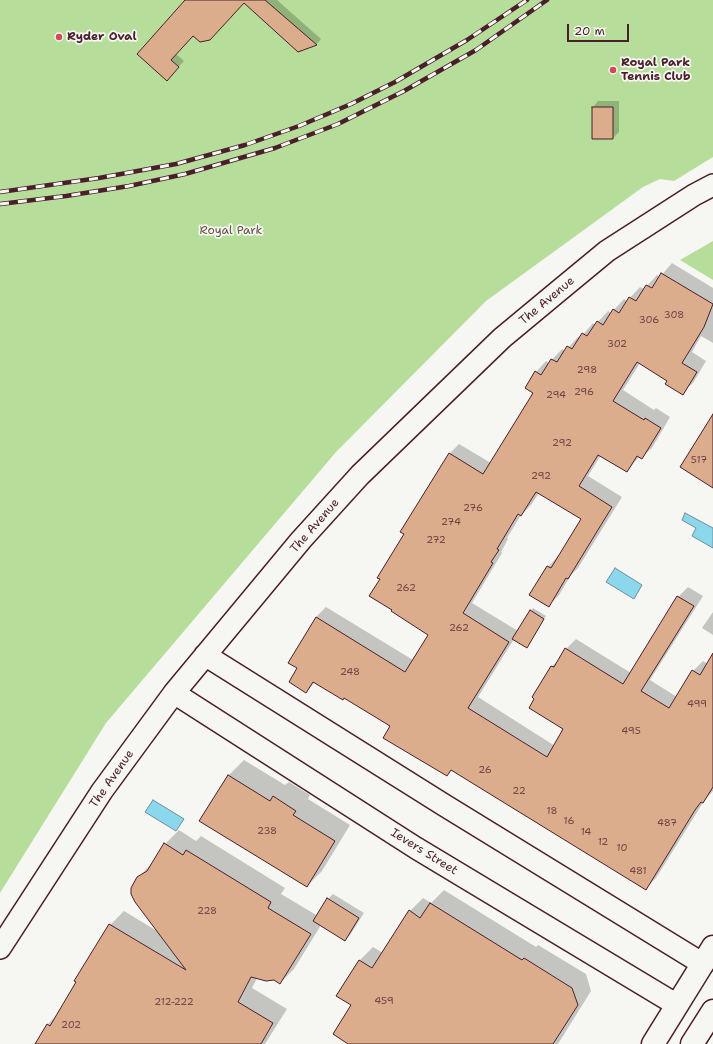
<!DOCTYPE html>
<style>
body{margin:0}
#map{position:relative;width:713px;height:1044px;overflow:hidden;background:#f6f6f2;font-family:"Shantell Sans",sans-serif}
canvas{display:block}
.scale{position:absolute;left:567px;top:24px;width:62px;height:18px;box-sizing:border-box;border:2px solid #4a1f2b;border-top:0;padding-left:5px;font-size:12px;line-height:14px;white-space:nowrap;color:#4a1f2b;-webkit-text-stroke:3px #f6f6f2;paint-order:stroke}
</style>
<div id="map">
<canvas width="713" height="1044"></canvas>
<div class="scale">20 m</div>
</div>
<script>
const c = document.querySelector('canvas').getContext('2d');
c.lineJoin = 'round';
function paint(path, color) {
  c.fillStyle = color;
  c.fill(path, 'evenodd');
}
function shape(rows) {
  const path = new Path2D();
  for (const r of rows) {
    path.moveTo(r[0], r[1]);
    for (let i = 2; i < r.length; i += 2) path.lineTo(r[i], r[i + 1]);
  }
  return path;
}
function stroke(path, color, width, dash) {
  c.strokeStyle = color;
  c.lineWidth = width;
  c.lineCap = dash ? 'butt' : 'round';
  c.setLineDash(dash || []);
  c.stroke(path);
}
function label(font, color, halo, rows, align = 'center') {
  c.font = font + ' "Shantell Sans",sans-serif';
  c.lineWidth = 3.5;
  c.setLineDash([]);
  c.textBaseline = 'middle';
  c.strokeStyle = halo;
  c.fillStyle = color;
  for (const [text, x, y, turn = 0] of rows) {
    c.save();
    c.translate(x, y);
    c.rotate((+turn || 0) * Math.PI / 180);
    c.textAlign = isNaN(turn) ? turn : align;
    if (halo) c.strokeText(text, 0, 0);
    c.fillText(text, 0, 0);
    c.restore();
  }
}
const green = shape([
 [0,0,713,0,713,157,674,181,660,179,643,187,486,301,336,452,106,723,0,893],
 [713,241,713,280,680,260]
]);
const water = shape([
 [685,513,713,528,713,548,692,536,696,528,682,520,685,513],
 [615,568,642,585,634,599,606,582,615,568],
 [153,800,184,819,176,831,145,812,153,800]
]);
const shadow = shape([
 [187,0,245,0,194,35,176,54,184,61,172,74,138,54],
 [247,0,277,0,321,39,316,45],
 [598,101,619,101,619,132,613,138,593,138,593,107],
 [672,263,713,288,713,343,701,336,692,352,706,361,693,383,682,393,668,380,640,363,623,390,654,410,656,408,670,417,652,448,641,458,639,457,627,471,601,455,588,476,622,497,578,568,571,575,559,595,548,606,548,567,558,556,559,557,582,519,539,493,531,505,521,515,507,538,508,539,501,552,502,553,472,603,518,631,533,608,546,616,529,644,514,639,478,697,555,746,565,729,534,697,552,666,561,658,566,649,576,639,631,673,678,597,688,587,703,596,650,680,677,697,693,671,703,661,708,664,713,655,713,791,704,801,656,878,646,888,452,769,446,775,392,726,344,697,315,682,306,692,298,668,316,617,326,607,413,660,429,634,393,609,381,579,449,454,459,444,491,463,534,392,526,388,536,372,546,361,549,363,562,349,565,351,578,337,580,338,593,323,595,325,608,311,611,313,624,299,627,301,640,287,644,289,657,275,660,277],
 [713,612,713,635,702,628],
 [244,760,285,785,289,782,310,795,308,799,350,825,322,871,307,886,228,776],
 [179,830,196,841,201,836,285,888,281,894,318,916,328,899,333,894,364,913,350,935,345,939,321,925,294,969,280,983,274,979,257,978,252,988,287,1009,265,1044,40,1044,37,1042,48,1024,58,1014,78,982,76,981,110,925,124,911,157,931,138,878,152,863,165,844],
 [444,890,536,947,538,945,586,974,591,991,558,1044,350,1044,352,1005,359,961,373,947,383,953,410,911,423,898,431,903]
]);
const building = shape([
 [185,0,265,0,317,45,298,52,244,3,210,40,200,42,193,36,171,60,179,67,167,81,137,54,185,0],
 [592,107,613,107,613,139,592,139,592,107],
 [661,273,713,304,704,327,682,363,697,372,683,395,665,384,667,381,637,362,613,401,644,420,645,418,661,428,642,459,637,456,627,472,598,455,579,486,612,507,568,579,566,578,549,607,529,595,547,566,551,568,581,519,536,492,521,516,518,514,497,549,499,550,491,562,493,563,463,613,509,642,468,708,547,757,563,729,529,708,534,699,532,697,551,666,554,667,565,648,623,684,677,596,694,606,641,691,669,708,692,670,700,675,713,653,713,787,703,803,701,802,695,810,646,890,451,770,447,776,383,738,390,726,344,698,343,700,313,682,306,693,289,682,297,668,288,663,316,617,405,672,428,635,391,611,392,610,369,596,380,579,377,578,404,534,400,532,449,453,483,474,533,393,525,388,535,371,541,375,551,359,557,362,567,346,572,349,582,333,587,336,597,321,603,325,613,309,619,313,629,297,636,301,646,285,652,288,661,273],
 [713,414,713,488,680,467,713,414],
 [530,610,544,619,527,648,512,639,530,610],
 [228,775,270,801,273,796,296,811,293,815,335,841,307,887,199,821,228,775],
 [164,843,183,855,186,850,271,902,268,908,311,934,280,984,274,980,266,981,251,977,238,1002,273,1023,261,1044,35,1044,47,1024,50,1026,76,982,74,981,109,924,186,970,135,902,131,894,131,888,137,877,147,871,164,843],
 [327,898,359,918,345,941,313,921,327,898],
 [430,903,522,960,524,958,572,988,578,1005,553,1044,348,1044,333,1034,351,1005,336,996,359,960,372,968,409,910,420,918,430,903]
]);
const minor = shape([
 [205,655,444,805,703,964],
 [174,693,416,848,677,1005],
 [0,948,102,791,174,693,301,540,360,475,502,338,561,289,607,251,694,195,713,185]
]);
const highway = shape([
 [653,1044,713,947],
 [692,1044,713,1011]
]);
const tram = shape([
 [706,1044,713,1033]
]);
const rail = shape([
 [0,192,99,178,176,164,245,145,299,126,351,104,395,82,467,40,527,0],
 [0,204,66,196,129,186,185,174,275,148,338,124,404,91,476,50,547,0]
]);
const markers = [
 [59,37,4,"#d1495b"],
 [613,70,4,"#d1495b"]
];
const numberNames = [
 ["308",674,315],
 ["306",649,320],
 ["302",617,344],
 ["298",587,370],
 ["296",584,392],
 ["294",556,395],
 ["292",562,443],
 ["517",699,460],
 ["292",541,476],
 ["276",473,508],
 ["274",451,522],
 ["272",436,540],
 ["262",406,588],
 ["262",459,628],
 ["248",350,672],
 ["499",697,704],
 ["495",631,731],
 ["26",485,770],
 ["22",519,791],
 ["18",552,811],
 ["16",569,821],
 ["487",667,823],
 ["238",267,831],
 ["14",586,832],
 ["12",603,842],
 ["10",622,848],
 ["481",638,871],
 ["228",207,911],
 ["459",384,1001],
 ["212-222",174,1002],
 ["202",71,1025]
];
const poiNames = [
 ["Ryder Oval",67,37],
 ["Royal Park",621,63],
 ["Tennis Club",621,77]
];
const parkNames = [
 ["Royal Park",231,231]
];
const streetNames = [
 ["The Avenue",547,301,-40],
 ["The Avenue",315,526,-49],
 ["The Avenue",112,779,-55],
 ["Ievers Street",424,852,32]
];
paint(green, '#b6de9a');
paint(water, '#8bd7eb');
stroke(water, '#718d9e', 1);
paint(shadow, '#0003');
paint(building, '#dbad8d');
stroke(building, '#4a1f2b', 1);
stroke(minor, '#4a1f2b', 24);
stroke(highway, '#4a1f2b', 25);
stroke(minor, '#f6f6f2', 21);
stroke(highway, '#f6f6f2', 22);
stroke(tram, '#4a1f2b', 1);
stroke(rail, '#4a1f2b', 4.5);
stroke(rail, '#f6f6f2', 3, [9]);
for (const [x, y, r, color] of markers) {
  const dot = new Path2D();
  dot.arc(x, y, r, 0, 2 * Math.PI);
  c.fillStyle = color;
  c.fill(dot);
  stroke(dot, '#f6f6f2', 1.5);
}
label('10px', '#6e4244', null, numberNames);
label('bold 12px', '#4a1f2b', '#f6f6f2', poiNames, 'left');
label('12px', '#654f47', '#f6f6f2', parkNames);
label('12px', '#4a1f2b', '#f6f6f2', streetNames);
</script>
